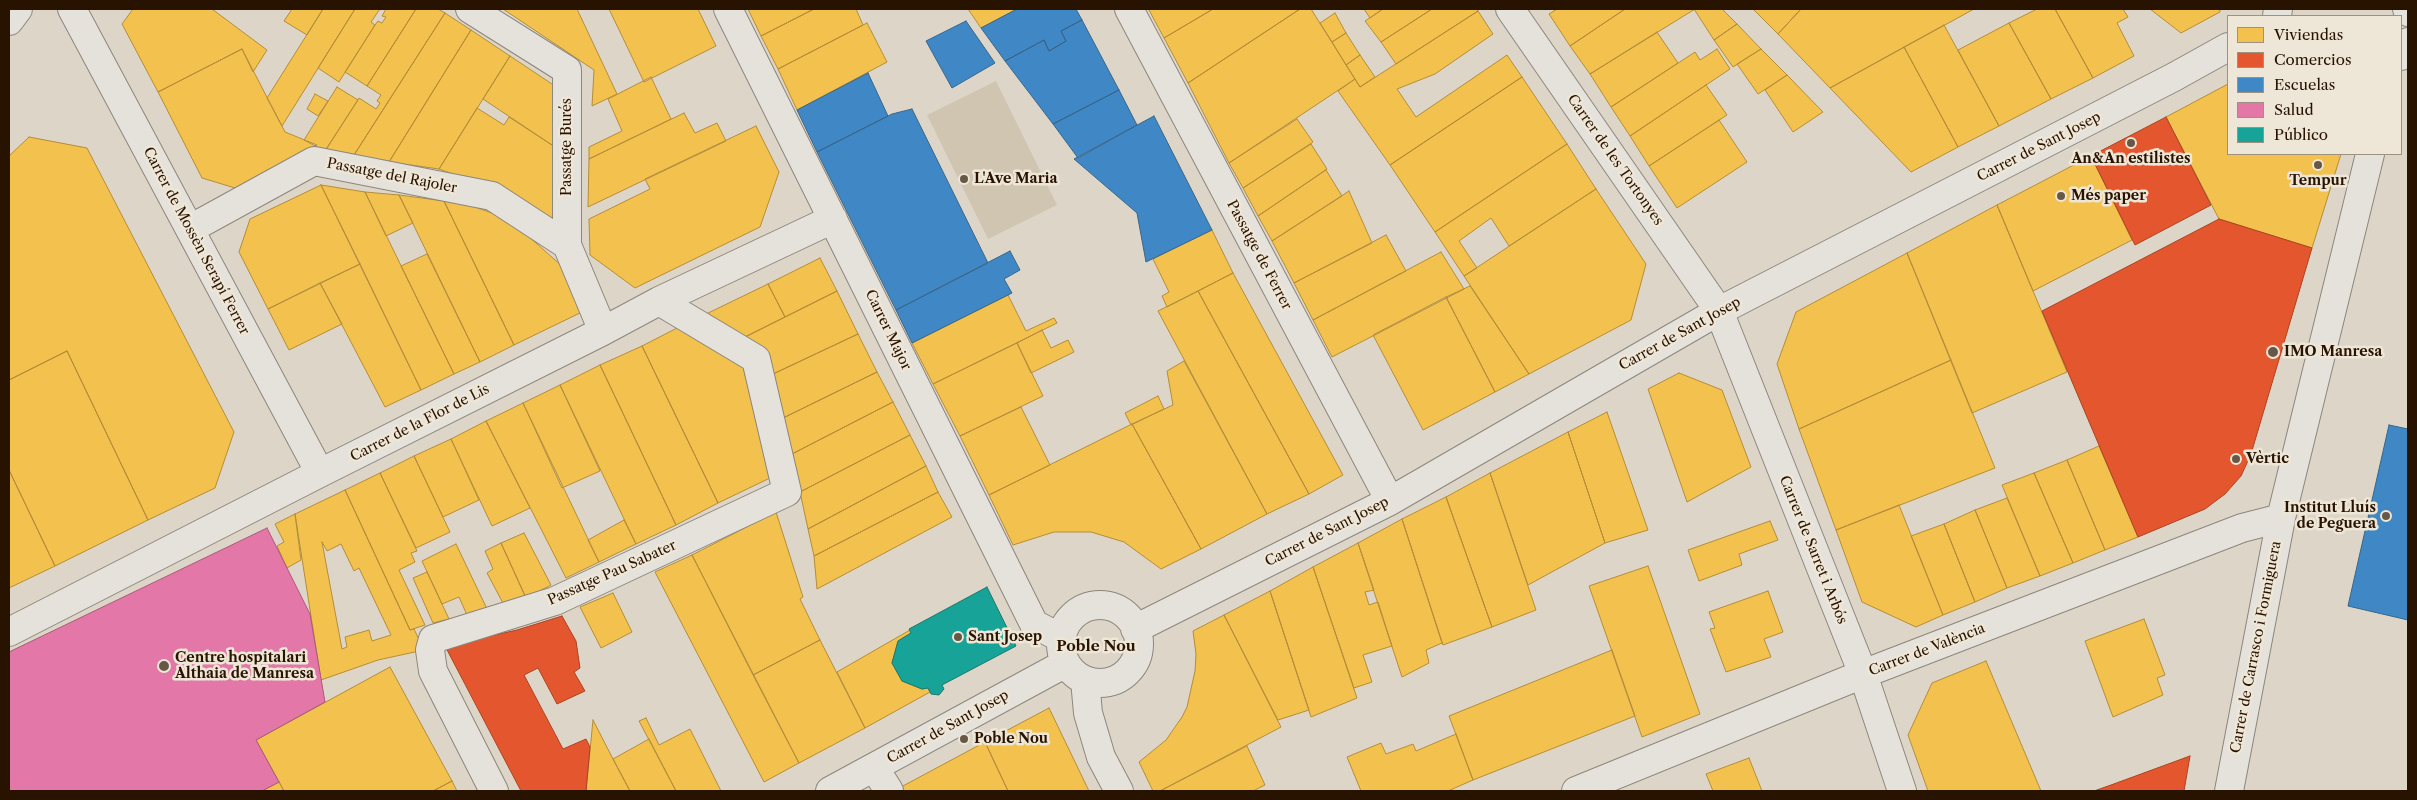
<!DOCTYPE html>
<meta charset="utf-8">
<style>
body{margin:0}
#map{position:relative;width:2417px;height:800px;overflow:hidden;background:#ddd6c8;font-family:"Libre Caslon Text",serif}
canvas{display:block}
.frame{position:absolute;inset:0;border:10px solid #281200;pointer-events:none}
.legend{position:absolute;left:2227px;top:15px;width:175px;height:140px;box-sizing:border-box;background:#eee6d6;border:1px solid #9f9180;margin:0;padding:6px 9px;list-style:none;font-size:15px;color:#281200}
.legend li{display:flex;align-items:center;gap:10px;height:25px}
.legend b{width:25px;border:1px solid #9f9180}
</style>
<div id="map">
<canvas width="2417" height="800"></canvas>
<div class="frame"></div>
<ul class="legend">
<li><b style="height:14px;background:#f2c14e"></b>Viviendas</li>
<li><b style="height:14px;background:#e4572e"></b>Comercios</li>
<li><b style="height:14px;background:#3f88c5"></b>Escuelas</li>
<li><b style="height:14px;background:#e377a8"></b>Salud</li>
<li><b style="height:14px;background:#17a398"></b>Público</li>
</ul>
</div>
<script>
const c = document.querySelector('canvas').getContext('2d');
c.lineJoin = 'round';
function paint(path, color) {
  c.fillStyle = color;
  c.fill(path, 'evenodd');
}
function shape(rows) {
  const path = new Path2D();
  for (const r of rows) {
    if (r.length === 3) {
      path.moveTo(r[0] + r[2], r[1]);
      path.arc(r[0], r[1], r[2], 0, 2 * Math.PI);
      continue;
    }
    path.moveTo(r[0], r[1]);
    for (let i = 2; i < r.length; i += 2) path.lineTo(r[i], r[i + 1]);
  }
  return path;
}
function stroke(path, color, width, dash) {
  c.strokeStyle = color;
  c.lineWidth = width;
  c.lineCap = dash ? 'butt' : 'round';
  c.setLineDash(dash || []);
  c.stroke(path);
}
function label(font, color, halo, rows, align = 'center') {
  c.font = font + ' "Libre Caslon Text",serif';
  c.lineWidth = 5;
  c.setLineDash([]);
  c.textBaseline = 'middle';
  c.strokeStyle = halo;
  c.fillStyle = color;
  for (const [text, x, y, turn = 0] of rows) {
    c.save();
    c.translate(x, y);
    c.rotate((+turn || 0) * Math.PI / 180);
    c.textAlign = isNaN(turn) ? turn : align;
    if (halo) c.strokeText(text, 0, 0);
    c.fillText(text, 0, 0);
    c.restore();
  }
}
const green = shape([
 [996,81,1057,205,988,239,927,115]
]);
const homes = shape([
 [133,9,212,9,267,50,253,72,242,49,158,92,122,24,133,9],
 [292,9,323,9,307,35,284,21,292,9],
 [323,9,355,9,282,126,267,98,323,9],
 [355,9,380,9,371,22,375,25,339,82,318,68,355,9],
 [386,9,416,9,367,86,345,72,375,25,378,21,382,23,386,17,382,16,386,9],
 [416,9,438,9,445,13,354,155,325,151,359,98,376,109,380,103,377,101,381,95,367,86,416,9],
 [503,9,577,9,617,94,592,106,594,70,503,9],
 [609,9,698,9,716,46,644,82,609,9],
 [748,9,814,9,761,36,748,9],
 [814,9,856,9,863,25,778,69,761,36,814,9],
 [968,9,1017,9,981,28,968,9],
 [1151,9,1213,9,1164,38,1149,10,1151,9],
 [1213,9,1300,9,1188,83,1164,38,1213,9],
 [1300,9,1311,9,1355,79,1229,163,1188,83,1300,9],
 [1364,9,1383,9,1370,18,1364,9],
 [1383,9,1432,9,1381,42,1365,21,1383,9],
 [1432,9,1477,9,1478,11,1396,64,1381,42,1432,9],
 [1557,9,1625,9,1570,46,1549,14,1557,9],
 [1625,9,1695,9,1590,74,1570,46,1625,9],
 [1694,9,1722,9,1737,24,1714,40,1694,9],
 [1753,9,1801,9,1778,34,1753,9],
 [1801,9,1974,9,1830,88,1778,34,1801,9],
 [2037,9,2055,9,2093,78,2051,99,2009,23,2037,9],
 [2055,9,2123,9,2128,17,2117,23,2134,56,2093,78,2055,9],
 [2150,9,2220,9,2220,12,2181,33,2150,9],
 [1478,11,1493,34,1435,74,1397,89,1416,117,1507,55,1522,77,1390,165,1338,91,1355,79,1360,87,1478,11],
 [445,13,471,30,389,162,354,155,445,13],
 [1335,13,1346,33,1332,42,1320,23,1335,13],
 [867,23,887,62,797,110,778,69,867,23],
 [2009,23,2051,99,1999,126,1958,50,2009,23],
 [1737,24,1761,49,1733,67,1714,40,1737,24],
 [1944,25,1999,126,1958,147,1904,47,1944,25],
 [471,30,510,56,439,169,389,162,471,30],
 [1657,32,1678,63,1611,107,1590,74,1657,32],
 [1346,33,1360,55,1346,65,1332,42,1346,33],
 [1904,47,1958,147,1911,172,1830,88,1904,47],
 [242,49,285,132,317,145,235,188,202,178,158,92,242,49],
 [1717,49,1730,69,1630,136,1611,107,1695,52,1700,60,1717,49],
 [1761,49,1787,75,1758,94,1737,64,1761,49],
 [1360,55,1375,77,1360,87,1346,65,1360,55],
 [510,56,558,88,555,147,483,99,510,56],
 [1787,75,1823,112,1793,132,1765,90,1787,75],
 [651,77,671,119,589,159,589,147,622,131,608,99,651,77],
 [1522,77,1567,144,1435,232,1390,165,1522,77],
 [2228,84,2228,154,2341,154,2312,248,2219,219,2166,117,2228,84],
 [1706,85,1727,115,1649,166,1630,136,1706,85],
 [337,87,358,100,325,151,304,140,337,87],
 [315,94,328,101,318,116,307,109,315,94],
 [477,108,504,125,509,117,555,147,552,226,522,199,439,169,477,108],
 [684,113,695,133,717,123,726,141,588,207,589,159,684,113],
 [1297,119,1313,142,1243,188,1229,163,1297,119],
 [1719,120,1747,162,1677,208,1649,166,1719,120],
 [756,126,779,172,760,227,635,288,590,255,589,219,650,189,645,179,756,126],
 [29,137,87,148,234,432,215,488,148,520,67,351,9,380,9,156,29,137],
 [1311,144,1327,169,1258,216,1243,188,1311,144],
 [1567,144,1596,189,1509,246,1491,218,1459,241,1477,268,1464,276,1435,232,1567,144],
 [2091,156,2132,240,2033,291,1997,205,2091,156],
 [1326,170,1342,196,1272,241,1258,216,1326,170],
 [321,185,360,264,268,309,239,252,250,219,321,185],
 [321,185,365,192,454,374,421,390,321,185],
 [1596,189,1646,264,1631,320,1529,374,1464,276,1596,189],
 [1349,191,1372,243,1294,283,1272,241,1349,191],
 [365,192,399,195,413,223,386,236,365,192],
 [399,195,444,201,514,345,480,362,399,195],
 [444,201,458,201,509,219,563,267,584,311,514,345,444,201],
 [1997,205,2067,372,1972,413,1907,253,1997,205],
 [1212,230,1233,273,1167,307,1162,296,1169,292,1153,259,1212,230],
 [1386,235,1406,271,1313,320,1294,283,1386,235],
 [1441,252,1464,289,1332,357,1313,320,1441,252],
 [1907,253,1951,360,1799,429,1777,364,1796,312,1907,253],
 [427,254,480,362,454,374,401,266,427,254],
 [820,258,837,291,785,317,768,284,820,258],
 [360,264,421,390,385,407,320,283,360,264],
 [1233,273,1343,475,1309,494,1198,291,1233,273],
 [320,283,342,324,289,350,268,309,320,283],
 [768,284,785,317,743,338,704,315,768,284],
 [1470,286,1529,374,1495,392,1446,297,1470,286],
 [837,291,858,334,773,374,743,338,837,291],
 [1198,291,1309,494,1267,514,1158,311,1198,291],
 [1008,295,1026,331,1054,318,1057,323,933,384,912,343,1008,295],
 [1446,297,1495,392,1423,430,1373,335,1446,297],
 [681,326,743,366,770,478,718,503,642,346,681,326],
 [1042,330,1051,348,1068,340,1074,352,1031,373,1017,343,1042,330],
 [858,334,877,372,779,420,773,374,858,334],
 [1017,343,1043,396,960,436,933,384,1017,343],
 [642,346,718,503,676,525,600,365,642,346],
 [67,351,148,520,55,566,9,470,9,380,67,351],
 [1951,360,1995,468,1836,530,1799,429,1951,360],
 [1184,361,1267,514,1201,549,1132,424,1173,405,1167,371,1184,361],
 [600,365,676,525,636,544,560,385,600,365],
 [877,372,893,402,790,455,779,420,877,372],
 [1679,373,1722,390,1751,467,1687,502,1648,389,1679,373],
 [560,385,600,471,562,488,523,403,560,385],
 [1158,396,1164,409,1131,425,1125,413,1158,396],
 [893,402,910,435,800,492,790,455,893,402],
 [523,403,599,562,566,578,486,421,523,403],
 [1021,407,1050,465,989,495,960,436,1021,407],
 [1607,412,1648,530,1605,543,1568,432,1607,412],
 [486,421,530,508,492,526,451,439,486,421],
 [1132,424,1201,549,1161,569,1124,542,1091,532,1054,532,1013,545,989,495,1132,424],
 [1568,432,1605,543,1528,585,1490,473,1568,432],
 [910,435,926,466,808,529,800,492,910,435],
 [451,439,479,500,443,517,414,456,451,439],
 [2099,446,2138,537,2105,550,2067,460,2099,446],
 [414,456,450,532,416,548,380,473,414,456],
 [2067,460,2105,550,2073,563,2034,473,2067,460],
 [926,466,938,492,814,556,808,529,926,466],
 [9,470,55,566,9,588,9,470],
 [380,473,417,551,411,553,415,562,399,570,425,625,410,630,345,490,380,473],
 [1490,473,1536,610,1492,627,1446,497,1490,473],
 [2034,473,2073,563,2040,576,2002,485,2034,473],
 [345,490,410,630,414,629,424,650,378,660,321,680,295,514,345,490],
 [322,542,327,551,341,544,354,571,359,568,391,635,372,641,369,630,345,637,347,647,342,649,322,542],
 [938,492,952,517,817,589,814,556,938,492],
 [1446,497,1492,627,1443,645,1402,519,1446,497],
 [2007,498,2040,576,2007,588,1975,510,2007,498],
 [1899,505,1943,615,1916,627,1862,602,1836,530,1899,505],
 [1975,510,2007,588,1975,602,1944,524,1975,510],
 [776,512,803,597,800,599,820,640,753,675,692,555,776,512],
 [295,514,301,560,287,568,277,546,284,542,275,524,295,514],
 [1402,519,1442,643,1426,650,1429,663,1402,677,1358,543,1402,519],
 [624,520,636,544,599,562,588,540,624,520],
 [1770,521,1778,540,1739,554,1742,565,1699,581,1688,550,1770,521],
 [1944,524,1975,602,1943,615,1911,536,1944,524],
 [524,533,551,585,526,598,501,543,524,533],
 [501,543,526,598,504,605,487,573,493,569,485,551,501,543],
 [1358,543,1374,590,1365,592,1369,605,1378,602,1392,646,1363,655,1372,682,1354,688,1313,567,1358,543],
 [456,544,488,611,467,615,459,597,442,604,422,561,456,544],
 [692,555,799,763,764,782,655,572,692,555],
 [1648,566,1700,714,1642,737,1589,586,1648,566],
 [1313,567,1357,698,1311,717,1270,591,1313,567],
 [427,572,442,604,449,619,433,623,413,578,427,572],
 [1270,591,1309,710,1278,720,1224,615,1270,591],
 [1768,591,1783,632,1764,639,1771,657,1726,672,1710,629,1715,628,1709,612,1768,591],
 [613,593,632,632,601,648,580,607,613,593],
 [1224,615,1281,727,1160,791,1153,791,1139,762,1166,740,1182,717,1187,707,1195,671,1196,654,1193,631,1224,615],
 [2144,619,2165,675,2157,678,2163,695,2113,717,2085,641,2144,619],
 [910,630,911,633,898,641,892,663,902,681,922,689,928,688,930,692,865,728,837,672,910,630],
 [820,640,865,728,799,763,753,675,820,640],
 [1612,650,1635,716,1473,780,1449,716,1612,650],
 [1986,661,2041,791,1928,791,1908,735,1932,683,1986,661],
 [390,667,452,781,433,791,284,791,256,740,390,667],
 [1049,708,1089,791,1008,791,985,742,1049,708],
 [646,718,659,745,690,729,721,791,676,791,639,721,646,718],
 [593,720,613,759,630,791,586,791,593,720],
 [1456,734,1473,780,1448,791,1361,791,1347,757,1381,743,1386,754,1413,744,1416,751,1456,734],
 [649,739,676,791,630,791,613,759,649,739],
 [985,742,1008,791,904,791,901,787,985,742],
 [1247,746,1265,785,1253,791,1160,791,1247,746],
 [1749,758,1762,791,1713,791,1706,774,1749,758],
 [452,781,457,791,433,791,452,781],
 [279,782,284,791,262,791,279,782]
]);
const shops = shape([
 [2166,117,2211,205,2135,245,2091,156,2166,117],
 [2219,219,2312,248,2251,454,2241,476,2225,494,2205,509,2138,537,2042,311,2219,219],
 [562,616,576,641,580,668,574,672,585,691,557,704,538,668,524,675,563,749,586,739,590,747,586,791,521,791,445,646,517,630,562,616],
 [2190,756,2184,791,2094,791,2111,785,2190,756]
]);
const schools = shape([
 [1017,9,1076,9,1082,20,1061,31,1066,41,1049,51,1044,40,1005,61,981,28,1017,9],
 [1082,20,1119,90,1053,124,1005,61,1044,40,1049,51,1066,41,1061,31,1082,20],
 [966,21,995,63,952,88,926,41,966,21],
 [868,73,888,116,817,152,797,110,868,73],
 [1119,90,1137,125,1078,158,1053,124,1119,90],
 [912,109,988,263,896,310,817,152,892,114,912,109],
 [1154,116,1212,230,1146,262,1137,213,1074,159,1154,116],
 [1010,251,1020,270,1004,279,1012,293,912,343,896,310,1010,251],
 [2389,425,2408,429,2408,620,2348,606,2389,425]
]);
const health = shape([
 [267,528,310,614,325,702,256,740,279,782,262,791,9,791,9,652,267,528]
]);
const public = shape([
 [987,587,1016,646,942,685,944,689,939,695,931,694,928,688,922,689,902,681,892,663,898,641,911,633,909,629,987,587]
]);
const minor = shape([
 [72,9,320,473],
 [470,9,567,70,567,245,603,331],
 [728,9,1034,624,1061,638],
 [1129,9,1390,501],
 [1510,9,1719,311,1863,674,1902,791],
 [2407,9,2408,12],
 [2277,16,2278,9],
 [9,21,18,9],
 [2401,56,2408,42],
 [190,229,314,161,492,196,567,245],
 [1100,644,39],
 [1135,629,1390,501,1719,311,2174,77,2228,47],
 [9,632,320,473,603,331,659,301,833,219],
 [1085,680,1088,713,1101,757,1119,791],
 [874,767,889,791],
 [494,791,433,671,430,650,433,639,555,601,787,492,756,359,659,301],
 [830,791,1066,663],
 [1576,791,1863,674,2242,528,2281,518],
 [2229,791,2281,518,2370,154]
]);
const markers = [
 [2131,143,5,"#675746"],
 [2318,165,5,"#675746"],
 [964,179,5,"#675746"],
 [2061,196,5,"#675746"],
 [2273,352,6,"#675746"],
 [2236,459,5,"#675746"],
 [2386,516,5,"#675746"],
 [958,637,5,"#675746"],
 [164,666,6,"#675746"],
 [964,739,5,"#675746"]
];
const streetNames = [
 ["Passatge Burés",567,147,-90],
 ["Carrer de Sant Josep",2039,147,-27],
 ["Carrer de les Tortonyes",1615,160,55],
 ["Passatge del Rajoler",392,176,11],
 ["Carrer de Mossèn Serapí Ferrer",196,241,62],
 ["Passatge de Ferrer",1259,255,62],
 ["Carrer Major",888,330,64],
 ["Carrer de Sant Josep",1680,334,-29],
 ["Carrer de la Flor de Lis",420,423,-27],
 ["Carrer de Sant Josep",1327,532,-27],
 ["Carrer de Sarret i Arbós",1813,550,68],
 ["Passatge Pau Sabater",612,573,-24],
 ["Carrer de Carrasco i Formiguera",2256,647,-79],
 ["Carrer de València",1927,650,-21],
 ["Carrer de Sant Josep",948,727,-29]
];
const poiNames = [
 ["An&An estilistes",2131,159,"center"],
 ["L'Ave Maria",974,179],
 ["Tempur",2318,181,"center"],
 ["Més paper",2071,196],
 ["IMO Manresa",2284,352],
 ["Vèrtic",2246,459],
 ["Institut Lluís",2376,508,"right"],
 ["de Peguera",2376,524,"right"],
 ["Sant Josep",968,637],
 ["Centre hospitalari",175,658],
 ["Althaia de Manresa",175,674],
 ["Poble Nou",974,739]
];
const neighbourhoodNames = [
 ["Poble Nou",1096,647]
];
paint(green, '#d0c5b1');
paint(homes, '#f2c14e');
stroke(homes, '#b58c37', 1);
paint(shops, '#e4572e');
stroke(shops, '#ac4220', 1);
paint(schools, '#3f88c5');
stroke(schools, '#38658a', 1);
paint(health, '#e377a8');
stroke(health, '#ab5976', 1);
paint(public, '#17a398');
stroke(public, '#1c786a', 1);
stroke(minor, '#8c867c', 30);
stroke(minor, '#e5e1db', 28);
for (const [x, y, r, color] of markers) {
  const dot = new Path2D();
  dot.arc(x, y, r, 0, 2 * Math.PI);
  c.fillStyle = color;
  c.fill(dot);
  stroke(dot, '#eee6d6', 2);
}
label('14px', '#281200', '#eee6d6', streetNames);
label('bold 14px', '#281200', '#eee6d6', poiNames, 'left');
label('bold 15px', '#281200', '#eee6d6', neighbourhoodNames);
</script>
